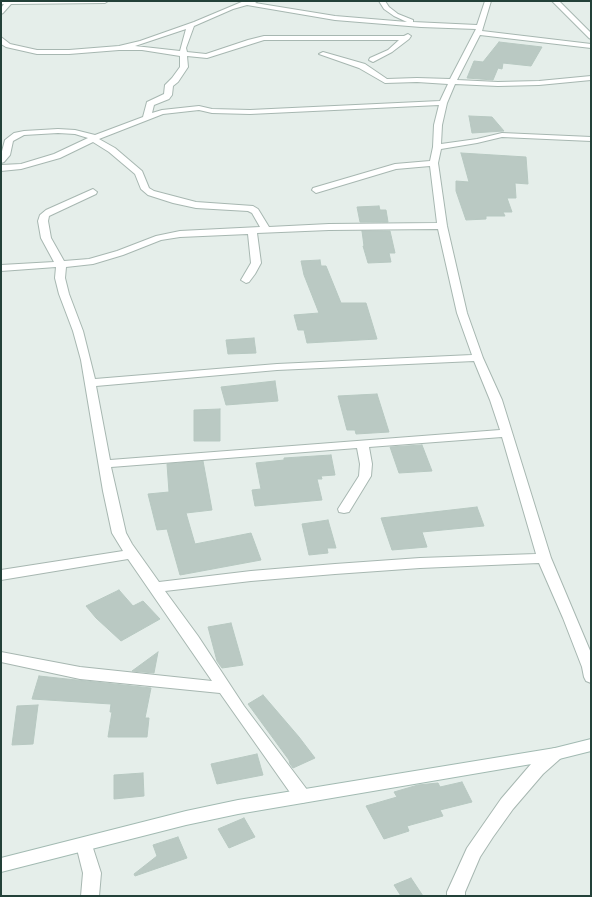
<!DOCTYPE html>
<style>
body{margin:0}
#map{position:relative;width:592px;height:897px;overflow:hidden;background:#e5eeea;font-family:Jost,sans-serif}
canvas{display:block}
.frame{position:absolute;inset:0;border:2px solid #234139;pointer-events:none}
</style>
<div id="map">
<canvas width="592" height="897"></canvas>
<div class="frame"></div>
</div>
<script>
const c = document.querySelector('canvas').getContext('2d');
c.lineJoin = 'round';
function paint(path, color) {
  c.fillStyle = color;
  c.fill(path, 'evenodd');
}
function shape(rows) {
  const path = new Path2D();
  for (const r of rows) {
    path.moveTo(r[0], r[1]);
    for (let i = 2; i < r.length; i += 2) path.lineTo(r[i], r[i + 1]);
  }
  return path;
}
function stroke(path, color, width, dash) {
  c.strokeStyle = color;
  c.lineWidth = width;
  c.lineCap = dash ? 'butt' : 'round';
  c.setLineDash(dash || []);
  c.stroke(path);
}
const building = shape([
 [499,42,542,47,531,66,503,63,502,69,498,68,493,80,467,78,474,61,483,62,499,42],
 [469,116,492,117,504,131,472,133,469,116],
 [461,153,526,157,528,184,515,183,516,198,507,198,512,212,503,212,505,216,486,216,486,219,466,220,456,191,456,181,469,182,461,153],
 [379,206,380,210,386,210,388,222,360,222,357,207,379,206],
 [362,231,390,231,395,253,389,253,391,262,368,263,363,246,364,246,362,231],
 [320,260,321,266,326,266,341,303,366,303,377,339,307,343,304,330,298,330,294,315,319,313,304,275,301,261,320,260],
 [254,338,256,353,228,354,226,340,254,338],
 [275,381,278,401,226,405,221,387,275,381],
 [377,394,389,432,356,434,355,430,347,430,338,396,377,394],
 [220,409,220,441,194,441,194,410,220,409],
 [422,445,432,471,399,473,390,447,422,445],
 [331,455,335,475,321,476,322,479,317,479,322,500,255,506,252,490,261,489,256,463,284,460,284,458,331,455],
 [203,461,212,510,186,513,195,544,251,533,261,560,180,575,167,529,157,530,148,494,169,492,167,464,203,461],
 [477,507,484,526,422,532,427,547,392,550,381,518,477,507],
 [328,520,336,548,327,548,328,553,309,555,302,524,328,520],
 [119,590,133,606,143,601,160,619,121,641,96,618,86,606,119,590],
 [231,623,243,665,222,668,217,661,208,627,231,623],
 [158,652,154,673,132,671,158,652],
 [39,676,151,688,145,718,149,718,147,737,108,737,112,712,110,712,111,704,32,699,39,676],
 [263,695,299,737,315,758,293,768,290,764,289,760,248,704,263,695],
 [38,705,33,744,12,745,17,706,38,705],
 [257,754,263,775,217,784,211,764,257,754],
 [143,773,144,796,114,799,114,775,143,773],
 [462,782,472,802,440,810,443,816,407,826,409,831,384,839,366,806,397,797,394,792,418,785,438,783,440,787,462,782],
 [244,818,255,837,229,848,218,829,244,818],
 [178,837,187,858,135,876,134,874,157,856,153,845,178,837],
 [411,878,423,896,401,896,394,885,411,878]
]);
const street = shape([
 [1,1,108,1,105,3,11,4,3,13,1,14,1,8,4,4,1,4,1,1],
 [244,1,258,1,255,3,335,16,407,22,394,16,384,9,379,1,385,1,389,7,398,14,413,20,413,22,477,25,485,1,491,1,482,31,591,44,591,48,480,35,457,80,498,82,539,81,591,76,591,80,539,85,498,86,455,84,447,103,442,125,441,144,477,139,502,133,591,137,591,141,502,137,477,143,441,149,438,163,447,226,467,313,483,358,502,400,551,558,591,653,591,683,586,681,584,677,582,667,563,618,539,563,420,568,335,574,251,581,165,591,198,636,244,706,308,791,310,796,308,801,302,803,296,801,220,693,80,679,1,662,1,652,80,667,212,681,128,559,1,580,1,570,123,551,112,533,103,491,81,360,73,331,59,294,55,278,56,267,1,271,1,265,54,262,41,238,38,221,40,215,46,210,93,189,97,192,96,194,49,216,48,221,51,238,64,261,89,259,117,251,156,236,180,231,260,227,252,213,248,211,196,208,173,203,148,195,141,189,135,174,109,152,93,142,60,158,21,169,1,171,1,165,21,164,54,154,88,138,75,134,58,133,24,135,13,141,10,155,4,162,1,163,1,155,5,140,14,133,24,131,58,129,75,130,95,135,143,117,147,102,164,94,165,85,172,78,180,67,180,56,142,50,119,50,69,54,37,54,6,47,1,44,1,37,10,44,37,50,69,50,119,46,140,41,194,22,244,1],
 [247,5,335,20,421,27,476,29,450,79,417,78,387,79,365,64,323,52,319,54,359,68,385,83,417,82,448,84,440,101,250,110,212,109,199,106,162,110,152,113,154,105,169,99,172,95,173,86,178,82,188,67,187,56,207,58,264,40,399,40,388,50,370,58,369,60,373,62,392,52,409,39,411,36,408,34,404,36,264,36,248,40,206,54,187,52,186,48,194,26,233,9,247,5],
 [186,29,180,51,135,46,186,29],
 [439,105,434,125,433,147,430,161,395,164,313,188,312,190,316,193,396,169,430,166,437,223,329,224,269,227,258,209,253,206,196,202,154,191,149,188,142,171,115,148,99,139,163,114,199,110,212,113,250,114,439,105],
 [438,229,457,313,472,355,277,364,95,379,83,331,69,294,65,278,66,267,93,264,123,255,161,240,180,237,248,234,251,263,241,280,246,283,249,282,255,274,261,263,257,233,329,230,438,229],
 [474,361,490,400,500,430,110,460,96,386,277,370,474,361],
 [502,437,536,554,420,558,335,564,251,571,159,582,132,544,126,533,111,467,357,448,360,464,359,476,338,509,339,512,344,513,349,512,371,476,372,464,369,447,502,437],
 [552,1,559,1,591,33,591,39,589,38,552,1],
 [555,748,561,750,563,754,561,758,543,774,513,809,493,837,480,857,465,892,465,896,447,896,447,892,467,848,501,799,531,764,549,750,555,748],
 [84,838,90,840,92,845,101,873,99,896,81,896,83,873,76,845,78,840,84,838]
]);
const secondary = shape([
 [591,739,591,751,555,760,238,814,186,825,1,872,1,858,186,811,238,800,555,748,591,739]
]);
paint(building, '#bac9c3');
stroke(building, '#b7c8c1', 1);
stroke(street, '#a7b7b1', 2);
stroke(secondary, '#a2bab2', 2);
paint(street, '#fff');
paint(secondary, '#fff');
</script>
